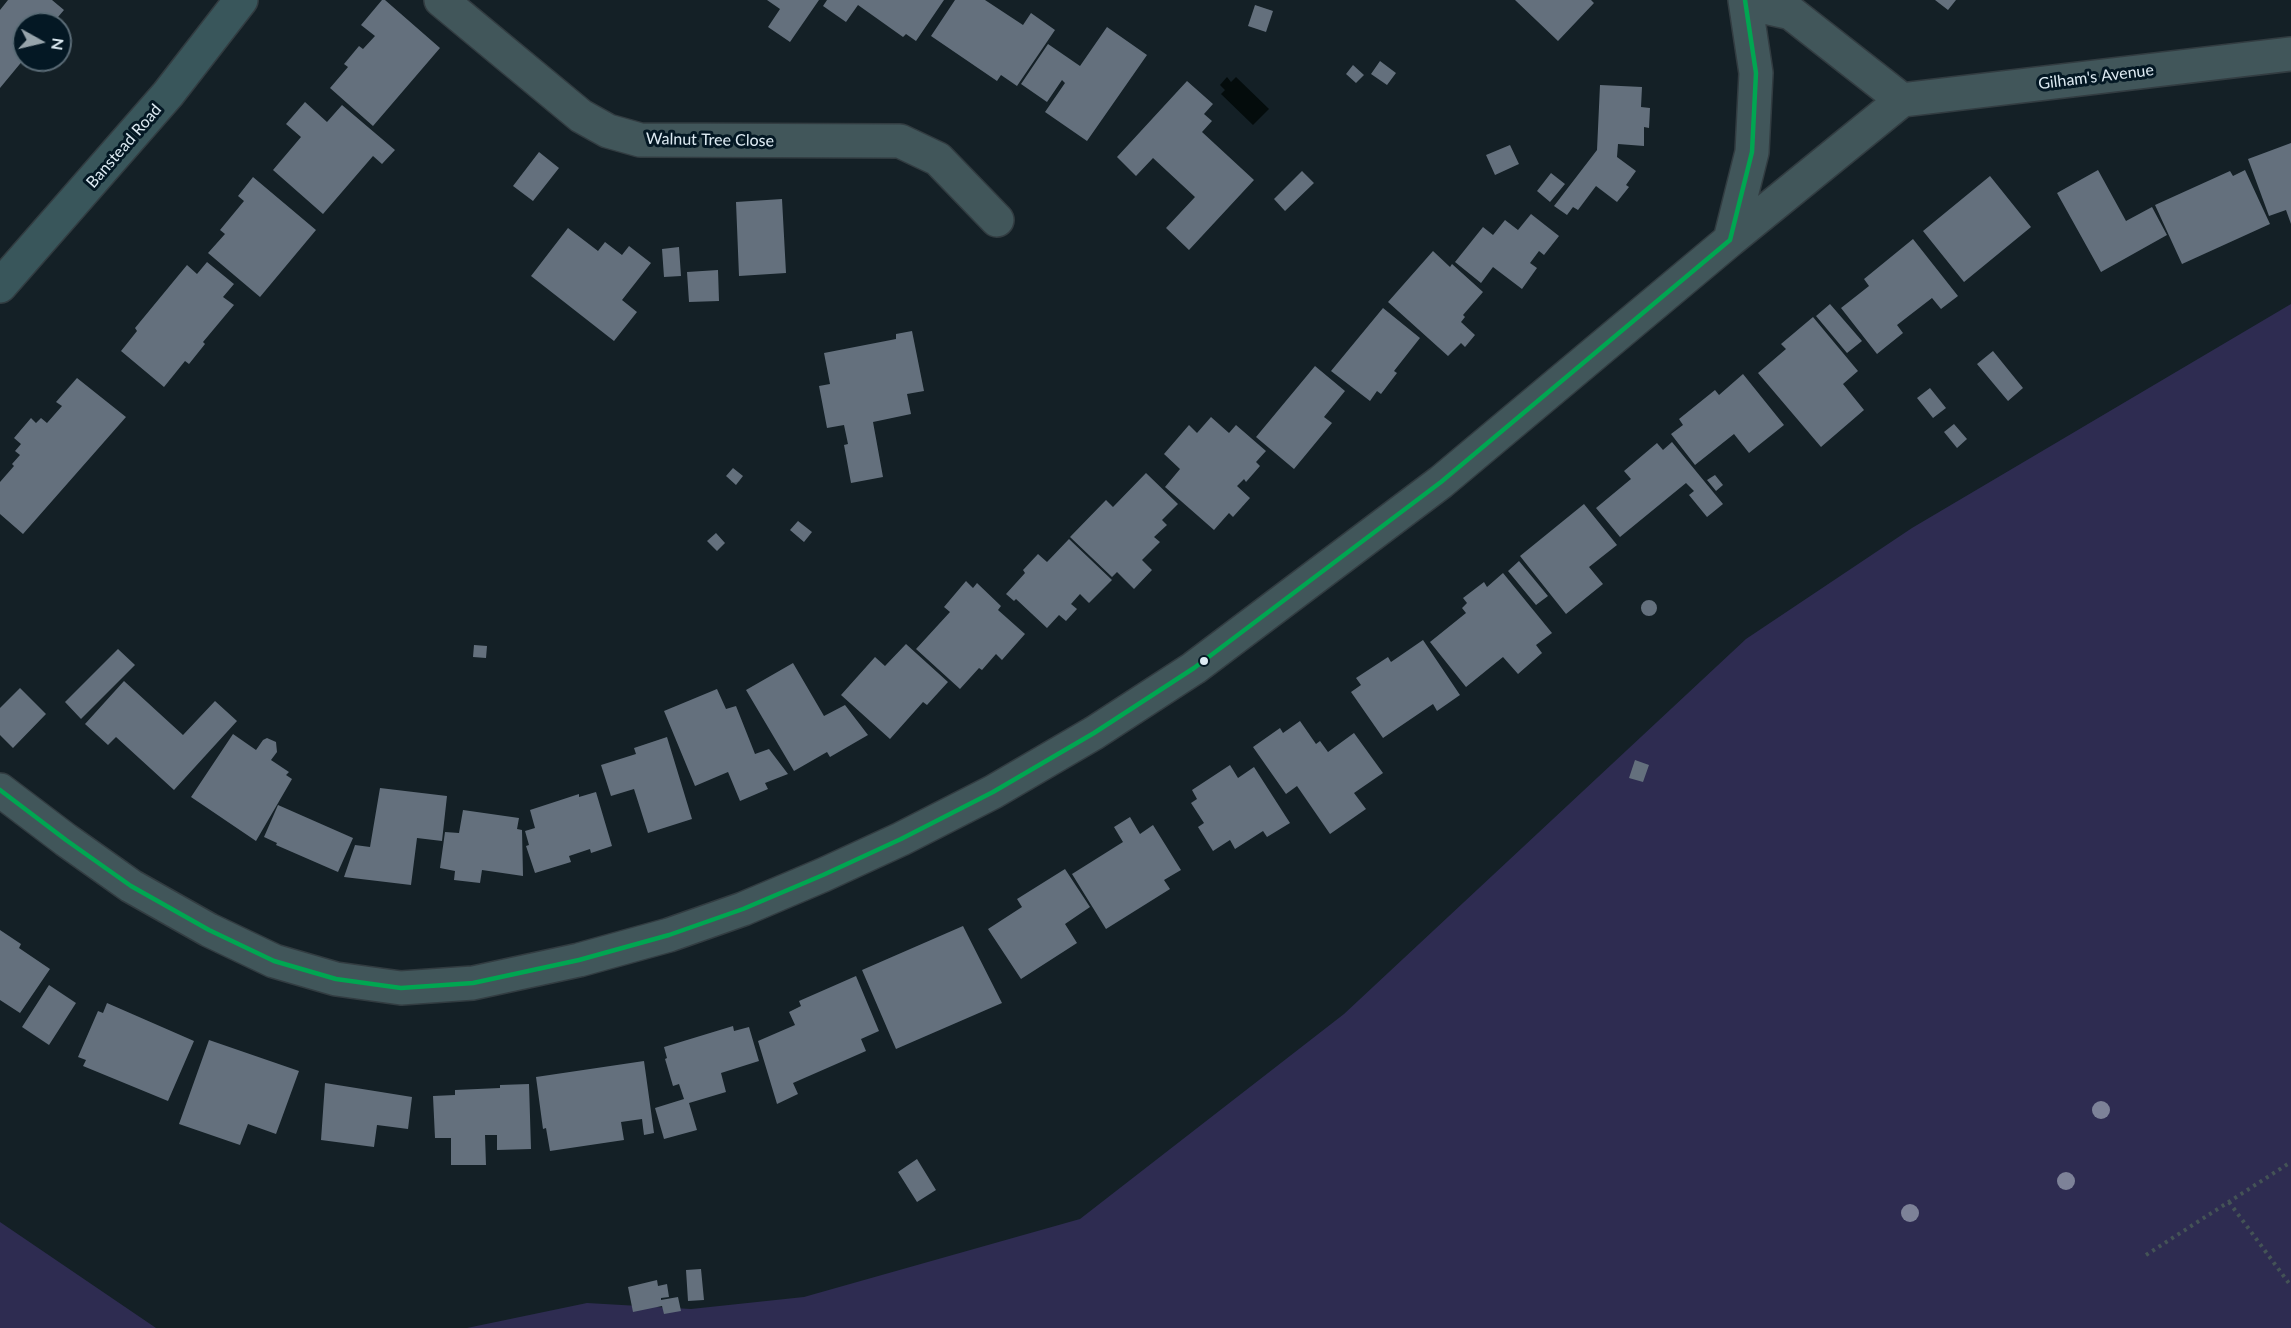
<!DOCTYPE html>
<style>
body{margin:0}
#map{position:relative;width:2291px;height:1328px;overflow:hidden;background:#142026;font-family:Lato,sans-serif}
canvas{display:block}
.north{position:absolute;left:12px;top:12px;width:60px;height:60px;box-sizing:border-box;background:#041824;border:2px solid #5b6c77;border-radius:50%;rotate:98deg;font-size:16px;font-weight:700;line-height:24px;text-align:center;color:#deebf3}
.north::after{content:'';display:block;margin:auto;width:21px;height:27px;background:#97a4ab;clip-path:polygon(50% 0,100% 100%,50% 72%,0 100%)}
</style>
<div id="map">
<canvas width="2291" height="1328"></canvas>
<div class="north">N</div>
</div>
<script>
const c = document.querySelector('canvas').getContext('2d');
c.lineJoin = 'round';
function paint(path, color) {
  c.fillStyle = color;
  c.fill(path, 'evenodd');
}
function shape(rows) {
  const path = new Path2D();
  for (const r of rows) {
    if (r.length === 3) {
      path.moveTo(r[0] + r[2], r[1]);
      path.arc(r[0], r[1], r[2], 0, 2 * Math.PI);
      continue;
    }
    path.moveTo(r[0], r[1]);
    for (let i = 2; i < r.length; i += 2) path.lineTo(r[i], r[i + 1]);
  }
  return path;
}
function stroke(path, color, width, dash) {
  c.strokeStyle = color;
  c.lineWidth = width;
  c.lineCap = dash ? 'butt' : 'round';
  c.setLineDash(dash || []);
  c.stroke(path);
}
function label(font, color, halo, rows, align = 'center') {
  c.font = font + ' Lato,sans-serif';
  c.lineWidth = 6;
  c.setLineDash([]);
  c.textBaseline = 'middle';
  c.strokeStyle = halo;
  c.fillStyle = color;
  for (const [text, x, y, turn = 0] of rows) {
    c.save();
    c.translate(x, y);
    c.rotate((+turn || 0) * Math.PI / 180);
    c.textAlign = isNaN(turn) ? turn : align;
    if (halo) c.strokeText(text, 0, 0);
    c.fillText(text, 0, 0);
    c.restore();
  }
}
const green = shape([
 [2291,304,2291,1328,467,1328,587,1303,691,1309,804,1297,1080,1219,1344,1014,1746,639,1912,528],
 [0,1222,156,1328,0,1328]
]);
const water = shape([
 [1227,77,1231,82,1236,77,1269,109,1253,125,1221,94,1225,90,1220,85]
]);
const building = shape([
 [8,0,52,0,64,10,52,24,24,24,24,59,0,88,0,10],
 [382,0,385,0,440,48,373,126,330,88,348,67,344,64,359,46,363,49,375,36,361,25],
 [767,0,819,0,790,42,768,27,780,9],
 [827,0,944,0,916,41,906,34,903,37,858,5,846,22,823,6],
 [955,0,985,0,1023,25,1031,13,1055,30,1017,86,1001,75,997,81,931,36],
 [1515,0,1591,0,1594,3,1558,41],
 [1935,0,1956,0,1948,10],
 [1255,5,1273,11,1266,32,1248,26],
 [1107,27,1147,55,1087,141,1045,112,1065,83,1062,80,1047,102,1021,84,1048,44,1080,66],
 [1380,61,1396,73,1387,85,1371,74],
 [1353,65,1364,75,1356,83,1346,74],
 [1187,81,1213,104,1204,114,1212,121,1202,132,1254,180,1189,250,1166,228,1195,197,1153,158,1136,176,1117,157],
 [1600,85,1642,87,1641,107,1650,108,1649,128,1644,127,1644,146,1618,144,1617,157,1636,171,1626,185,1629,187,1617,202,1596,186,1578,210,1573,207,1567,215,1554,206,1597,150],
 [305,102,327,122,342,105,395,150,382,164,373,156,323,214,273,170,301,137,286,124],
 [2291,143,2291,224,2286,210,2269,216,2248,159],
 [1510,145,1519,164,1495,175,1486,155],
 [539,152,559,168,533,201,513,186],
 [2098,170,2126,221,2152,207,2167,235,2101,272,2057,193],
 [2245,170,2270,224,2182,264,2155,205,2230,171,2233,176],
 [1302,171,1314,183,1285,211,1274,199],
 [1551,173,1565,184,1550,202,1537,191],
 [1990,176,2031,227,1964,282,1923,231],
 [253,177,316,230,260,297,208,253,225,234,220,230,244,201,238,196],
 [782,199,786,273,739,276,736,202],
 [1531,214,1559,236,1544,255,1539,251,1530,263,1537,268,1522,289,1493,267,1481,283,1455,262,1483,227,1493,235,1505,220,1518,230],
 [568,228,598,251,605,242,622,255,629,246,651,263,622,300,637,312,614,341,531,276],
 [1913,239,1958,296,1941,309,1932,298,1897,325,1903,333,1877,354,1841,308,1869,286,1864,279],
 [679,247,681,276,664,277,662,249],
 [1433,251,1450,267,1452,264,1483,292,1463,315,1465,317,1461,322,1475,335,1465,347,1461,343,1448,356,1388,302],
 [207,262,234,284,223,297,234,305,203,342,205,344,189,364,185,361,164,387,121,351,137,331,135,328,187,265,197,274],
 [718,270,719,301,689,302,687,272],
 [1830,304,1862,341,1847,353,1816,316],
 [1383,308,1420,338,1394,371,1397,373,1381,394,1377,391,1370,401,1331,371],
 [1813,317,1858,371,1843,384,1864,410,1821,447,1758,373,1786,349,1781,344],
 [912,331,924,391,907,394,911,414,873,422,883,477,851,483,844,445,848,444,844,425,827,428,819,386,830,384,824,353,896,339,896,334],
 [1993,351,2023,388,2008,401,1977,364],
 [1315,366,1345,391,1324,417,1332,423,1294,469,1256,437],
 [1743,374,1784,425,1749,453,1734,434,1695,465,1671,434,1683,425,1679,419,1715,390,1719,395],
 [77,378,126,417,23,534,0,514,0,482,14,466,12,464,20,455,15,451,21,444,14,438,31,418,36,423,41,418,47,423,62,406,56,402],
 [1930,388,1946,408,1933,418,1917,398],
 [1211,417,1229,433,1236,425,1266,451,1256,462,1260,466,1246,482,1244,479,1237,486,1250,498,1233,517,1229,513,1214,530,1165,487,1180,469,1164,454,1189,425,1197,433],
 [1954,424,1967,439,1957,448,1944,432],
 [1672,442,1723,504,1707,517,1689,495,1694,491,1686,483,1620,537,1596,508,1631,479,1624,471,1657,443,1663,450],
 [733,468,743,476,736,485,726,476],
 [1146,473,1178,504,1162,520,1167,525,1154,537,1160,542,1142,560,1152,570,1134,589,1117,572,1112,577,1070,537,1106,500,1113,507],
 [1715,475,1723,485,1716,491,1707,480],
 [1584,504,1617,545,1589,567,1603,584,1566,614,1520,556],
 [798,521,812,532,804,542,790,530],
 [716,533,725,543,717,551,707,541],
 [1069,539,1112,580,1089,603,1080,594,1071,604,1077,609,1066,621,1059,615,1047,628,1016,599,1014,601,1006,594,1025,573,1023,570,1038,554,1047,562],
 [1519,561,1548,596,1536,605,1508,571],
 [1503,573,1552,633,1536,645,1542,653,1518,674,1503,657,1466,687,1430,642,1466,613,1462,608,1467,603,1463,598,1484,582,1487,587],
 [966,581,973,588,977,583,1001,606,998,610,1025,634,1002,660,996,654,982,670,979,668,960,689,916,649,950,612,944,607],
 [1649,608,8],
 [1423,640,1460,695,1437,711,1433,704,1383,738,1351,692,1361,685,1356,678,1388,657,1391,662],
 [906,644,948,682,927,705,923,702,890,739,841,695,875,657,885,666],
 [474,645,487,646,486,658,473,657],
 [118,649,135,665,81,719,65,702],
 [793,663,824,716,845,705,868,735,830,757,827,752,794,771,746,690],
 [124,681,183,735,215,701,237,721,174,790,116,737,108,745,85,724],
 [20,688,46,714,13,748,0,735,0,708],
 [717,689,726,709,736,706,755,754,769,749,788,774,765,783,768,789,740,801,728,772,695,786,664,711],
 [1300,721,1316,744,1320,741,1328,752,1354,733,1383,773,1354,793,1366,809,1330,834,1297,786,1286,794,1253,747,1280,728,1283,733],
 [233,734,256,750,263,740,267,738,276,742,277,752,271,760,289,772,286,775,292,779,256,841,191,797],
 [667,737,692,819,648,833,634,789,611,796,601,765,636,754,634,748],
 [1635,760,1649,765,1643,782,1629,778],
 [1230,765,1238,778,1254,767,1290,823,1267,837,1263,831,1235,849,1230,840,1213,851,1198,827,1204,823,1191,803,1197,799,1192,790],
 [380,788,447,796,442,841,417,838,411,885,344,877,355,845,370,847],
 [596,792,612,846,591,853,590,849,569,856,571,862,535,873,526,846,529,845,525,831,535,828,530,810,579,794,579,797],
 [278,805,353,838,338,872,276,845,277,843,264,837],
 [463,810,519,818,517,829,522,830,523,876,482,870,480,883,454,880,455,871,440,868,445,832,459,833],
 [1130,817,1140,834,1153,825,1181,870,1164,880,1170,889,1106,929,1072,874,1123,842,1114,827],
 [1065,869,1090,907,1065,924,1077,943,1021,979,988,929,1022,907,1017,899],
 [963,926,1002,1003,896,1049,862,970],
 [0,930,21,944,19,948,50,969,20,1013,0,1000],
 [856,976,879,1031,861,1039,866,1051,793,1083,798,1094,777,1104,758,1041,795,1025,789,1012,801,1006,799,1001],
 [49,985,76,1003,49,1045,22,1027],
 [107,1003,194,1041,168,1101,83,1066,86,1060,78,1057,98,1011,103,1013],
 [733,1026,734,1031,749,1027,759,1061,721,1073,726,1092,689,1103,697,1130,664,1139,655,1108,684,1099,679,1084,673,1086,665,1059,667,1058,664,1047],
 [209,1040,299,1071,276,1134,248,1124,240,1145,179,1124],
 [644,1061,654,1133,644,1135,642,1119,621,1122,624,1140,550,1151,546,1128,543,1129,536,1077],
 [325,1083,412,1097,408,1129,377,1125,374,1147,321,1140],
 [529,1084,531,1149,497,1150,497,1135,485,1135,486,1165,451,1165,451,1138,435,1138,433,1096,455,1095,455,1090,500,1088,500,1085],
 [917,1159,936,1190,917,1202,898,1172],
 [701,1269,704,1300,688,1301,686,1270],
 [657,1280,658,1286,667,1284,669,1297,661,1298,661,1300,678,1297,681,1311,664,1314,662,1306,633,1312,628,1287]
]);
const path = shape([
 [2229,1202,2291,1286],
 [2146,1255,2291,1162]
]);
const street = shape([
 [441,0,581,116,608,131,640,140,900,141,938,159,997,220],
 [1746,3,1791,13,1902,100],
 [1730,240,1902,100,2291,54],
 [0,790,66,840,131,886,209,930,274,961,336,979,401,988,473,983,579,960,669,935,743,909,823,875,901,839,993,792,1094,733,1194,668,1441,482,1730,240,1752,152,1756,73,1745,0]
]);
const secondary = shape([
 [0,286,168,94,241,0]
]);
const bus1 = shape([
 [0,790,66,840,131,886,209,930,274,961,336,979,401,988,473,983,579,960,669,935,743,909,823,875,901,839,993,792,1094,733,1194,668,1441,482,1730,240,1752,152,1756,73,1745,0]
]);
const trees = [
 [2101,1110],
 [2066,1181],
 [1910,1213]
];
const markers = [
 [1204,661,5,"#deebf3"]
];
const streetNames = [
 ["Gilham's Avenue",2096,77,-7],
 ["Walnut Tree Close",710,140,1],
 ["Banstead Road",124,146,-49]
];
paint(green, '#2e2c51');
paint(water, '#040c0c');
paint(building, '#64707d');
stroke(street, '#323c41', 36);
stroke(secondary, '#323c41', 36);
stroke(path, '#445356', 4, [3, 4.5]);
stroke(street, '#41565a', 33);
stroke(secondary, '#39565b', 33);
stroke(bus1, '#00a651', 4.5);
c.fillStyle = '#7d8298';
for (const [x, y] of trees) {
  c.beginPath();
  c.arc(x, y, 9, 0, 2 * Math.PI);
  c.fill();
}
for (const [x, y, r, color] of markers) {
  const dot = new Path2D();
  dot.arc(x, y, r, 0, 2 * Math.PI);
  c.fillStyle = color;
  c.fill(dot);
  stroke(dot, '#041824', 2);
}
label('16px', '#deebf3', '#041824', streetNames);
</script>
